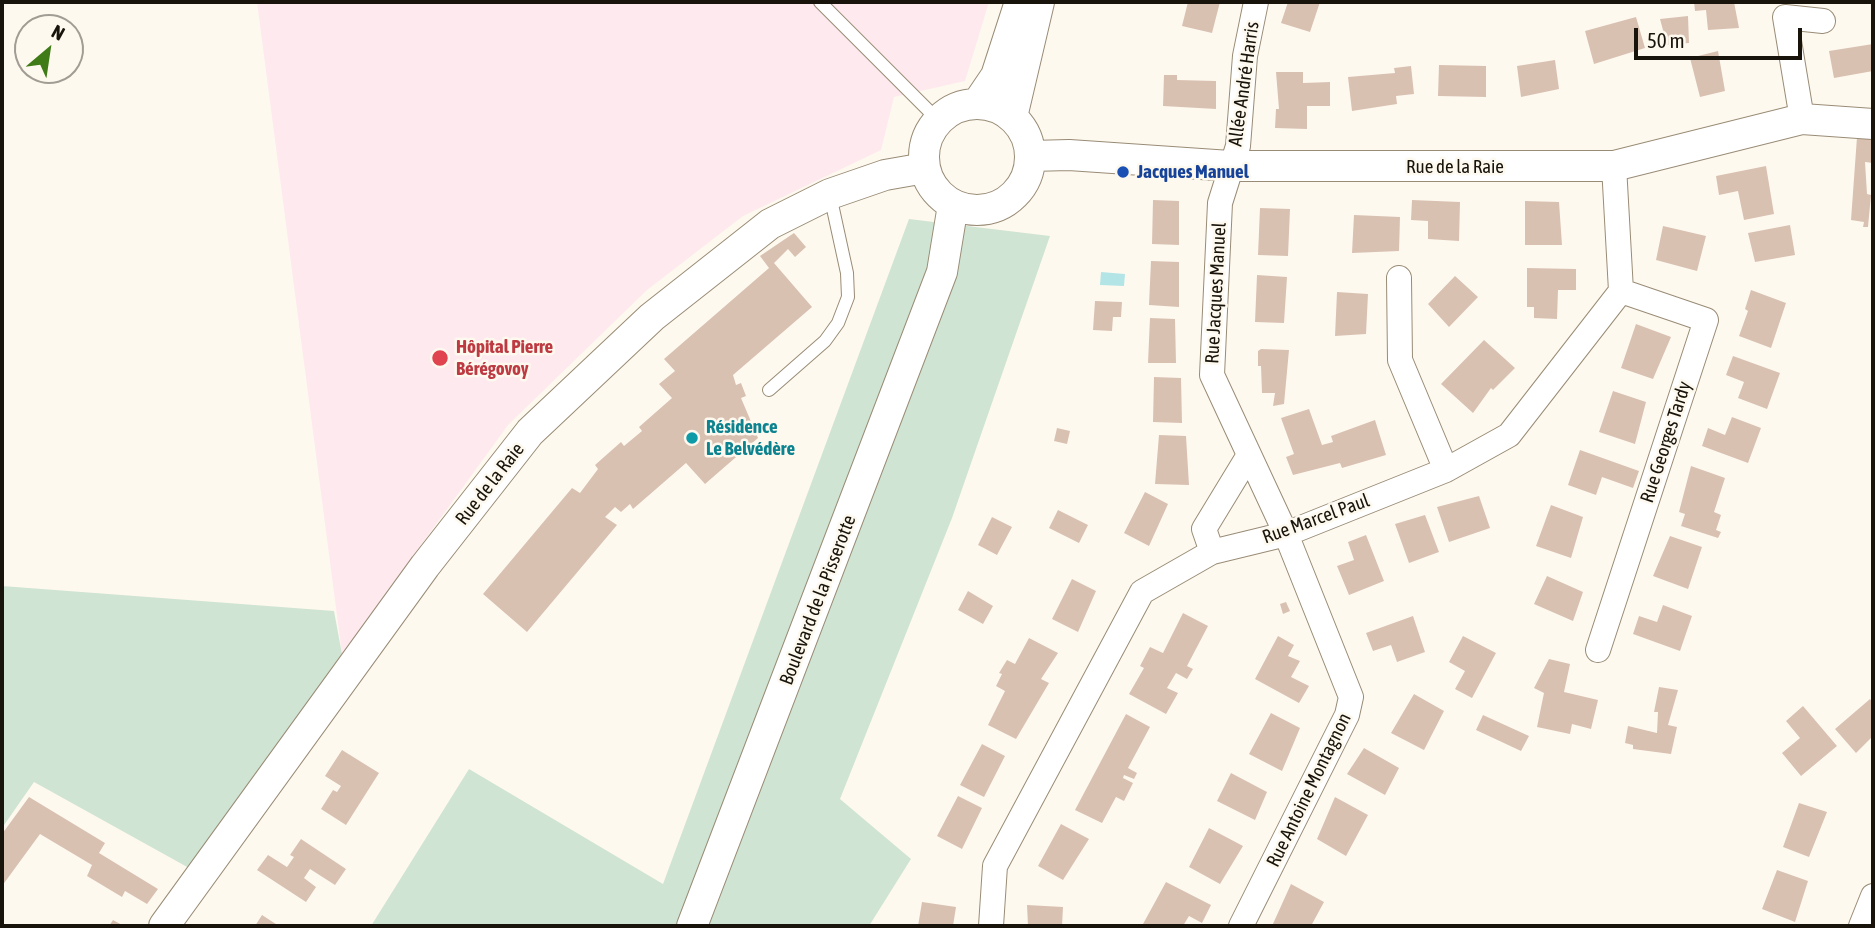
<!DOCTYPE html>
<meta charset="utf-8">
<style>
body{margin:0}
#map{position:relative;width:1875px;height:928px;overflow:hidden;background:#fef9ef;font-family:"Asap Condensed",sans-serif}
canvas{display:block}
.frame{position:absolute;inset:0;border:4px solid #18130b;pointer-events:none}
.north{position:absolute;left:14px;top:14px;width:70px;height:70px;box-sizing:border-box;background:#fef9ef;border:2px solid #a29d94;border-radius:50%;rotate:29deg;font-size:19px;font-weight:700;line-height:28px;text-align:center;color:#18130b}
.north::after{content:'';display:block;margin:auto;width:24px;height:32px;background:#3f7c17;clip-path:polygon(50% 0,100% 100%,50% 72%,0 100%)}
.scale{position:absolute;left:1634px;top:28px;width:168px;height:32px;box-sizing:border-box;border:4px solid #18130b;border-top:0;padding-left:9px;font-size:21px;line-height:24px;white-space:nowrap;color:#18130b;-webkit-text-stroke:5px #fef9ef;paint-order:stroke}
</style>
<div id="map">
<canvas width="1875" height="928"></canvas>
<div class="frame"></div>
<div class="north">N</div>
<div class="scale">50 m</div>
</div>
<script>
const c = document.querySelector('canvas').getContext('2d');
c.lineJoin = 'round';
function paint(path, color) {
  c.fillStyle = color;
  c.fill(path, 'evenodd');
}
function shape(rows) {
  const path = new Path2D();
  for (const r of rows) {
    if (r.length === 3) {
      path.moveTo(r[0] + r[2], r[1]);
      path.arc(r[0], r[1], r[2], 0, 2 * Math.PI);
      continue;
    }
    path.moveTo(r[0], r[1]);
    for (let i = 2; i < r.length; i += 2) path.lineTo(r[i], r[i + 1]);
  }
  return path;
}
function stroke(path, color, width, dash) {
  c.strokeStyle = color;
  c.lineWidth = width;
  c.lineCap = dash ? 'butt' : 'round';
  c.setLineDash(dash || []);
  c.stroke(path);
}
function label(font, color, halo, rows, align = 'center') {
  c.font = font + ' "Asap Condensed",sans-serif';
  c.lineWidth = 5;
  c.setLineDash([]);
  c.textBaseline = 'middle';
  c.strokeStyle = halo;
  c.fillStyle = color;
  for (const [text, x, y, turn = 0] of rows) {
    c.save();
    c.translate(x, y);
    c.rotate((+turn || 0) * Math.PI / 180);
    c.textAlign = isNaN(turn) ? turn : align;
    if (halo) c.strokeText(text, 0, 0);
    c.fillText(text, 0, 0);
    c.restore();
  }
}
const medical = shape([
 [257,2,989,2,965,81,894,97,881,150,743,216,647,290,508,425,342,654]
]);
const green = shape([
 [909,219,1050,236,952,518,840,799,911,859,869,926,371,926,469,769,663,884],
 [2,586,334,611,342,654,189,868,34,782,2,828]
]);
const water = shape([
 [1101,272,1125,274,1124,286,1100,285]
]);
const building = shape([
 [1188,2,1220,2,1212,33,1182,26],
 [1288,2,1320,2,1310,32,1281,23],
 [1694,2,1734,2,1739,28,1708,30,1706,10,1695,11],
 [1688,16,1689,43,1667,45,1660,19],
 [1636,17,1645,48,1594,64,1585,31],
 [1873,44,1873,71,1834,78,1829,51],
 [1718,51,1725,91,1700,97,1690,58],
 [1555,60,1559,89,1521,97,1517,66],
 [1439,65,1486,66,1486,97,1438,96],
 [1411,66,1414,94,1396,96,1397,104,1352,111,1348,77,1395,73,1394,68],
 [1276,72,1303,72,1303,83,1330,82,1330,106,1307,106,1307,129,1275,128,1276,109,1279,109],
 [1164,75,1177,75,1177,80,1216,81,1216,109,1163,106],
 [1857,137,1873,138,1873,163,1865,162,1867,194,1871,195,1868,227,1863,227,1864,222,1851,220],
 [1766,166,1774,214,1744,220,1738,191,1719,195,1716,176],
 [1153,200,1179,201,1179,245,1152,244],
 [1412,200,1460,202,1459,241,1428,239,1428,221,1411,220],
 [1525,201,1559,202,1562,245,1525,245],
 [1260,208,1290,209,1288,256,1258,255],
 [1354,215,1400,217,1399,251,1352,253],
 [1790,225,1795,255,1755,262,1748,233],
 [1663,226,1706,236,1697,271,1656,260],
 [794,233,806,247,795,257,788,249,774,263,812,307,733,375,736,385,741,383,746,396,741,398,758,438,705,484,686,463,633,509,630,504,621,512,615,507,605,517,617,525,527,632,483,594,572,488,580,493,598,469,595,465,621,442,624,446,642,431,639,427,672,398,659,384,675,371,664,359,769,268,760,256],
 [1151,261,1179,262,1179,307,1149,305],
 [1527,268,1576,269,1576,290,1558,290,1557,319,1534,318,1534,307,1527,307],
 [1257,275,1287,277,1284,323,1255,322],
 [1455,276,1478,297,1449,327,1428,304],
 [1751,290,1786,303,1771,348,1739,336,1748,311,1745,309],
 [1337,292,1368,294,1366,334,1335,336],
 [1095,301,1122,302,1121,317,1113,317,1112,331,1093,330],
 [1150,318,1175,319,1176,363,1148,363],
 [1636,324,1671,337,1653,379,1621,368],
 [1484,340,1515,368,1493,390,1491,388,1473,413,1441,384],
 [1261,349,1289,350,1284,404,1273,406,1275,393,1262,393,1261,366,1258,366,1258,351],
 [1733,356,1780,373,1767,409,1738,398,1744,382,1726,375],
 [1154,377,1181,378,1182,423,1153,422],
 [1613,391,1646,402,1635,444,1599,432],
 [1309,409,1322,445,1333,442,1331,436,1375,420,1386,455,1342,468,1340,463,1293,475,1286,457,1294,454,1281,418],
 [1732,417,1761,428,1748,463,1702,446,1708,428,1725,435],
 [1057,428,1070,431,1067,444,1054,441],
 [1159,435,1186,436,1189,485,1155,484],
 [1580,450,1639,471,1633,488,1602,477,1596,495,1568,485],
 [1691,466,1725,478,1714,512,1721,515,1716,530,1721,532,1718,538,1681,526,1685,514,1679,512],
 [1145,492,1168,504,1149,546,1124,533],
 [1479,496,1490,528,1449,542,1437,507],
 [1551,505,1583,517,1571,558,1536,546],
 [1058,510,1088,525,1079,543,1049,528],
 [1425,515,1439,552,1409,563,1395,524],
 [992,517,1012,527,997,555,978,545],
 [1366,535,1384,581,1349,595,1337,566,1354,560,1348,542],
 [1670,536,1702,547,1688,589,1653,576],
 [1547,576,1583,592,1573,621,1534,604],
 [1072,579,1096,591,1078,632,1052,619],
 [968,591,993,606,983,624,958,610],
 [1286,602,1290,611,1283,614,1280,604],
 [1663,605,1692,616,1680,651,1633,634,1639,616,1657,622],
 [1183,613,1208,626,1187,666,1193,669,1187,679,1176,673,1167,688,1178,693,1166,714,1129,694,1144,668,1140,666,1150,647,1163,653],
 [1413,616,1425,652,1397,662,1391,645,1373,651,1366,633],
 [1278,636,1294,645,1288,656,1300,661,1291,677,1309,686,1299,703,1255,679],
 [1463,636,1496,653,1472,698,1455,689,1465,671,1449,662],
 [1029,638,1058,653,1041,679,1049,683,1016,739,988,725,1005,691,996,686,1002,674,999,673,1007,660,1015,664],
 [1549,659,1570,664,1564,692,1598,700,1591,729,1572,724,1570,734,1537,727,1544,693,1534,688],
 [1659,687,1678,690,1668,725,1677,727,1671,754,1633,749,1633,745,1625,743,1628,726,1657,733,1658,712,1654,712],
 [1414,694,1444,711,1424,750,1391,733],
 [1870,699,1873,703,1873,736,1856,753,1835,729],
 [1803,706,1837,746,1801,776,1782,753,1800,738,1786,721],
 [1271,713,1300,728,1282,771,1249,754],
 [1126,714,1150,727,1128,768,1137,773,1134,779,1124,775,1123,778,1133,783,1124,801,1116,797,1102,823,1075,810],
 [1483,715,1529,736,1521,751,1476,730],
 [982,744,1005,756,984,797,960,785],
 [1364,748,1399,768,1385,795,1347,774],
 [342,750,379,773,346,825,321,809,333,790,337,792,341,786,325,776],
 [1231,773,1267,792,1255,820,1217,801],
 [958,796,982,808,962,849,937,836],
 [29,797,105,843,99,853,158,889,147,904,125,891,122,897,87,876,92,865,40,834,2,886,2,834],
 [1335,797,1368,815,1346,856,1317,839],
 [1799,803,1827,812,1809,857,1783,847],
 [1061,824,1089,839,1063,880,1038,866],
 [1209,828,1243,846,1220,884,1189,867],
 [301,839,346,869,335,885,310,869,304,878,316,887,306,902,257,870,268,855,287,867,294,857,290,855],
 [1777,870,1808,881,1795,922,1762,909],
 [1166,882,1211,905,1202,923,1189,916,1183,926,1143,924],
 [1291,884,1324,902,1311,926,1272,926],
 [922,902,956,907,953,926,918,926],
 [1027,905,1063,907,1062,926,1028,926],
 [262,915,279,926,255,926],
 [113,920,124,926,109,926]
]);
const service = shape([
 [820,2,938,120],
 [769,390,825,341,838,323,848,297,847,273,830,195]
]);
const minor = shape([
 [1802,119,1785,17,1823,21],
 [1399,278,1400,360,1446,470],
 [1212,552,1204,529,1249,455],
 [1598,650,1706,320,1621,291],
 [991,926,995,866,1142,592,1212,552,1286,534,1446,470,1509,435,1621,291,1614,166],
 [1241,926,1347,715,1351,697,1286,534,1212,375,1220,203,1238,146,1245,56,1256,2],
 [1861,926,1873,896]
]);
const tertiary = shape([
 [977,104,996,76,1019,5],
 [977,157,53],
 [1012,117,1039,2],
 [1031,156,1069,155,1230,166,1614,166,1802,119,1873,124],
 [164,926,425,566,530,432,652,317,770,224,830,194,885,175,925,168],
 [692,926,942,272,953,205]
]);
const markers = [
 [1123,172,7,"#1a4fb4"],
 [440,358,9,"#e0444e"],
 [692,438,7,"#0f9aa8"]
];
const streetNames = [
 ["Allée André Harris",1244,84,-82],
 ["Rue de la Raie",1455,167],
 ["Rue Jacques Manuel",1216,293,-87],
 ["Rue Georges Tardy",1666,442,-72],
 ["Rue de la Raie",490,484,-52],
 ["Rue Marcel Paul",1316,519,-20],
 ["Boulevard de la Pisserotte",818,600,-69],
 ["Rue Antoine Montagnon",1309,790,-64]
];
const transitNames = [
 ["Jacques Manuel",1137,172]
];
const healthNames = [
 ["Hôpital Pierre",456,347],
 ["Bérégovoy",456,369]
];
const cultureNames = [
 ["Résidence",706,427],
 ["Le Belvédère",706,449]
];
paint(medical, '#fee9ef');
paint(green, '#d0e4d3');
paint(water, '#b4e5e6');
paint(building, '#d9c1b2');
stroke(service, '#998c76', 14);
stroke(minor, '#998c76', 26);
stroke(tertiary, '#998c76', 32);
stroke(service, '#fff', 12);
stroke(minor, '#fff', 24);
stroke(tertiary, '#fff', 30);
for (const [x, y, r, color] of markers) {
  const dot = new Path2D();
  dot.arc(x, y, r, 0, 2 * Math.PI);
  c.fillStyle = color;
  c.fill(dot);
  stroke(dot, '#fef9ef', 2.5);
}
label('19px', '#18130b', '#fef9ef', streetNames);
label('bold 19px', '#164399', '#fef9ef', transitNames, 'left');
label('bold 19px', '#be3a42', '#fef9ef', healthNames, 'left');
label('bold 19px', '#0d838f', '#fef9ef', cultureNames, 'left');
</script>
